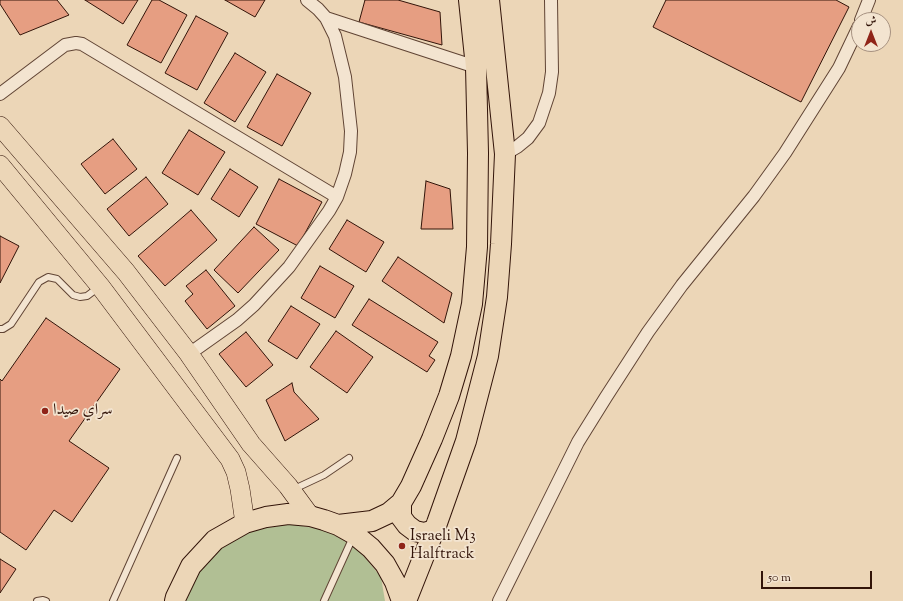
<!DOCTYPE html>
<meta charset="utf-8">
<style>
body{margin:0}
#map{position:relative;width:903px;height:601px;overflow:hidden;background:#ecd6b7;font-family:"Sorts Mill Goudy",Amiri,serif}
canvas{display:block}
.north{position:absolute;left:851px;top:12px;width:40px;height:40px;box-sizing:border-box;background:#f3e4d0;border:1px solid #a69180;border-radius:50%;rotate:0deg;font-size:11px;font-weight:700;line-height:16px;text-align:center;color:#321409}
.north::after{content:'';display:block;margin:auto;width:14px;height:18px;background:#8f2418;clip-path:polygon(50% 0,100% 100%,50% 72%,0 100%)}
.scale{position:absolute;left:761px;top:571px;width:111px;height:18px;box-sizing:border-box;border:2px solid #321409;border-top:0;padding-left:5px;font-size:12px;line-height:14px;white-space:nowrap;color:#321409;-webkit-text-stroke:3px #f3e4d0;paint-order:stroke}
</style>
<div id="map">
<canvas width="903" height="601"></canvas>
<div class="north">ش</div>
<div class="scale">50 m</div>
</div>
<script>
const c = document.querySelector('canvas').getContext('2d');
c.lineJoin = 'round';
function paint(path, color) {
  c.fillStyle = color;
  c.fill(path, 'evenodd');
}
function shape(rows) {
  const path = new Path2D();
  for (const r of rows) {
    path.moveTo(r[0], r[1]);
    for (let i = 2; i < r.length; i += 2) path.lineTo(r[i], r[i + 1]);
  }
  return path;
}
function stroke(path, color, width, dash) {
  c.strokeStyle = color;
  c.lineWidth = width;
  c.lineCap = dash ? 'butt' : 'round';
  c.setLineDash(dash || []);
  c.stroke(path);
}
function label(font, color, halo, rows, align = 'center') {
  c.font = font + ' "Sorts Mill Goudy",Amiri,serif';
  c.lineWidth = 3.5;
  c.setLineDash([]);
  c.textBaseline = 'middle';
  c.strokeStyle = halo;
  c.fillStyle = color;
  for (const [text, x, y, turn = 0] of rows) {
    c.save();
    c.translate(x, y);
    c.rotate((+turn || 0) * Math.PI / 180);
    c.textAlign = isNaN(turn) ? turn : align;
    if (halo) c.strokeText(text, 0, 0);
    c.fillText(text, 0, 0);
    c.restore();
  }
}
const green = shape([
 [290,524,326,530,358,549,381,577,385,601,186,601,200,570,224,546,253,530]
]);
const building = shape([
 [0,0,57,0,69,15,20,35,0,4,0,0],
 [85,0,138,0,123,24,85,0],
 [152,0,159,0,187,15,161,63,127,45,152,0],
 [225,0,265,0,255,17,225,0],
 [365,0,398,0,440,12,442,45,359,22,365,0],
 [666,0,836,0,849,7,801,102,653,27,666,0],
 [196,16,228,33,197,90,165,73,196,16],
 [235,53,266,72,235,122,204,103,235,53],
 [277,74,311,93,282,146,247,127,277,74],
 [189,130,225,152,198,195,162,173,189,130],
 [113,139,137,169,105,194,81,164,113,139],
 [230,169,258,187,239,217,211,199,230,169],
 [146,177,168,204,129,236,107,209,146,177],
 [279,179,322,202,298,246,256,224,279,179],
 [426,181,450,189,453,229,421,229,426,181],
 [191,210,217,240,165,286,138,256,191,210],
 [347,220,384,242,366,272,329,249,347,220],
 [254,227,279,250,238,293,214,270,254,227],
 [0,236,19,246,0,283,0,236],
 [398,257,452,293,444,323,382,281,398,257],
 [320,266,354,286,335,318,301,298,320,266],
 [206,270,235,306,207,329,185,301,193,294,186,286,206,270],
 [369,299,438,342,429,356,435,360,427,372,352,325,369,299],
 [291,306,320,324,297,359,268,341,291,306],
 [46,318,120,369,69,441,109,468,72,522,54,510,26,550,0,532,0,379,2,381,46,318],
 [336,331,373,357,347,393,310,367,336,331],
 [246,332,273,365,246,387,219,354,246,332],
 [292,383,294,392,319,419,285,441,266,400,292,383],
 [0,559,16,569,0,593,0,559]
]);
const service = shape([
 [0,329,3,329,11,324,39,282,48,277,57,279,73,295,80,297,87,296,99,287],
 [292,490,324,475,349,458],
 [37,601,43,600,46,601],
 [113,601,177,458],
 [324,601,353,537]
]);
const minor = shape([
 [326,18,476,67],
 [861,20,869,0],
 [0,94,65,45,76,43,82,44,337,197],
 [505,154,517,147,528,138,539,123,549,93,552,72,551,0],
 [189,354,237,320,254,305,289,267,329,211,337,197,345,174,350,152,351,131,345,77,335,36,326,18,318,9,307,0],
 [499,601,578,442,606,397,648,332,682,285,754,196,785,153,839,68,859,26]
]);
const primary = shape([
 [0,126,126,272,189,354,251,444,288,486,310,516],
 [0,165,100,286,230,459,236,472,240,489,245,523]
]);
const trunk = shape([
 [401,503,401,517,407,525,415,531,424,533,434,530],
 [338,525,372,521,389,513,401,503,411,486,432,439,449,396,461,356,472,304,477,247,478,153,476,67,469,0],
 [175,601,176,597,191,566,215,540,245,523,266,517,288,514,310,516,324,520,338,525,354,534,371,548,385,564,395,582,402,601],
 [406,601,437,523,466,441,488,356,497,297,501,244,505,154,489,0]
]);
const markers = [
 [45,411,4,"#8f2418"],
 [402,546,4,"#8f2418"]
];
const poiNames = [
 ["سراي صيدا",53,411],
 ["Israeli M3",410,537],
 ["Halftrack",410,555]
];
paint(green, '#b1bf94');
paint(building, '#e69e82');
stroke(building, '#321409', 1);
stroke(service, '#604434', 8);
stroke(minor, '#604434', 14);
stroke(primary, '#321409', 20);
stroke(trunk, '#321409', 22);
stroke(service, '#f3e4d0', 6);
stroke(minor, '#f3e4d0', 12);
stroke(primary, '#ecd6b7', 19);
stroke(trunk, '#ecd6b7', 20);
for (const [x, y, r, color] of markers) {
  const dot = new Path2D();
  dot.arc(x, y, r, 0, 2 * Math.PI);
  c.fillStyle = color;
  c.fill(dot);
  stroke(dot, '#f3e4d0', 1.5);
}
label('16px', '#321409', '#f3e4d0', poiNames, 'left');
</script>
